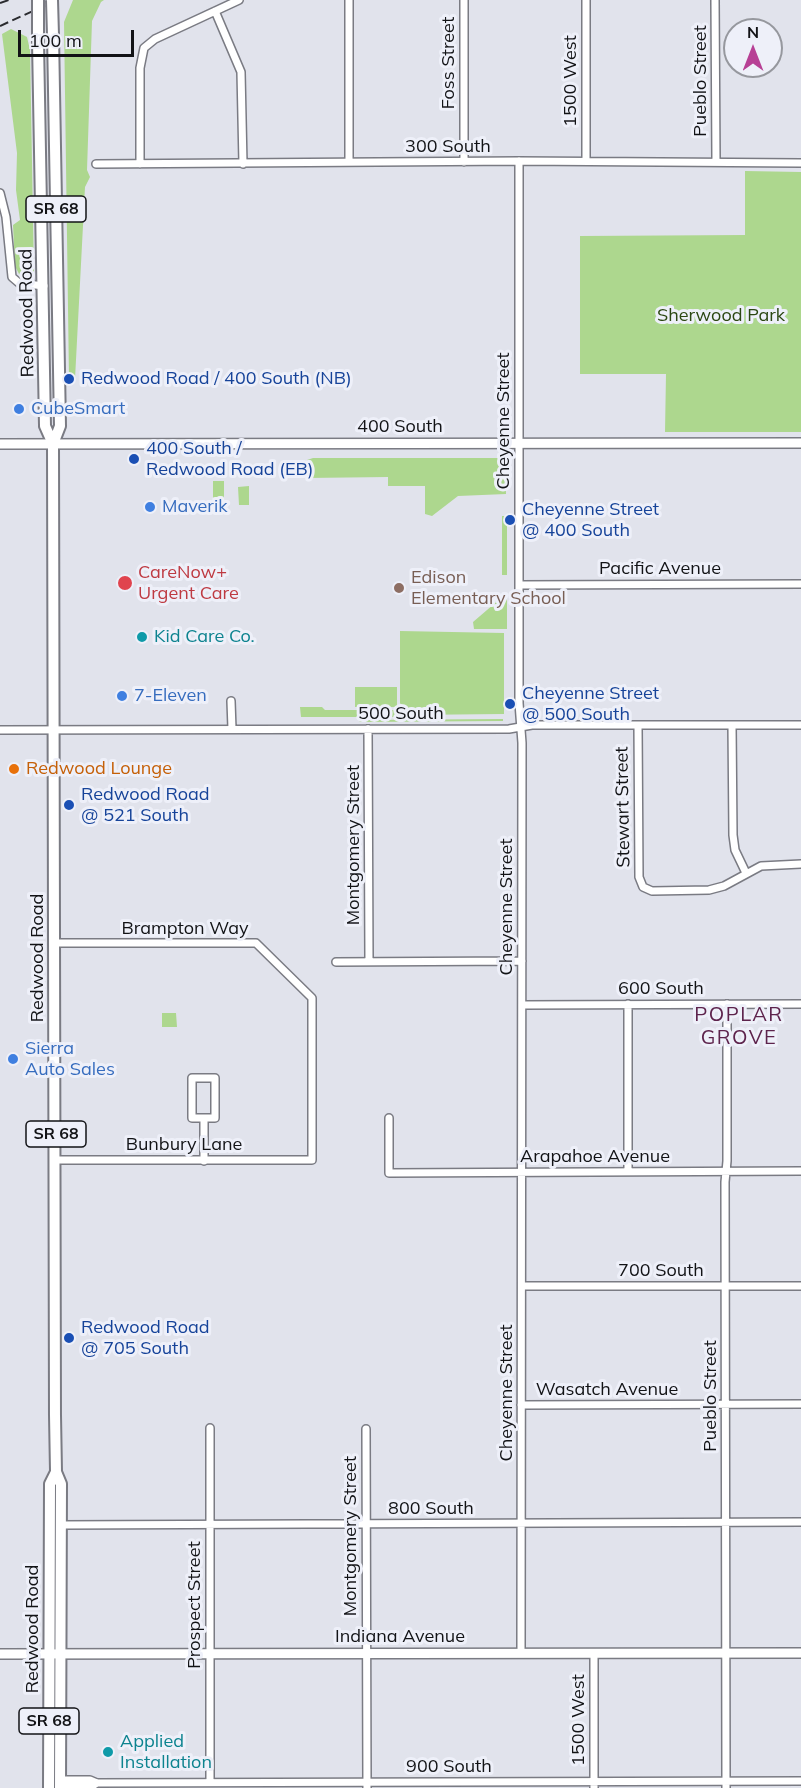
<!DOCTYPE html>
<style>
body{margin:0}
#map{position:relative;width:801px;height:1788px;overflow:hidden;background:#e1e3ec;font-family:Mulish,sans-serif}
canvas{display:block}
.north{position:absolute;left:723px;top:18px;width:60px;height:60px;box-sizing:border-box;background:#eef0f9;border:2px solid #96989e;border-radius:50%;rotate:0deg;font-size:16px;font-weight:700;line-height:24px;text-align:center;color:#121316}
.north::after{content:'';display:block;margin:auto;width:21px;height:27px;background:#b74095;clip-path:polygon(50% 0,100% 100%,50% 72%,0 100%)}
.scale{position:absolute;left:18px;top:30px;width:116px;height:27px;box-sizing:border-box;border:3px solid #121316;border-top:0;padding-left:8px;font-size:18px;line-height:21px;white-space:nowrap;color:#121316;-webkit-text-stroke:4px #eef0f9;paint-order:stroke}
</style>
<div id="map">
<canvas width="801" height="1788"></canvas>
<div class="north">N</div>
<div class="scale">100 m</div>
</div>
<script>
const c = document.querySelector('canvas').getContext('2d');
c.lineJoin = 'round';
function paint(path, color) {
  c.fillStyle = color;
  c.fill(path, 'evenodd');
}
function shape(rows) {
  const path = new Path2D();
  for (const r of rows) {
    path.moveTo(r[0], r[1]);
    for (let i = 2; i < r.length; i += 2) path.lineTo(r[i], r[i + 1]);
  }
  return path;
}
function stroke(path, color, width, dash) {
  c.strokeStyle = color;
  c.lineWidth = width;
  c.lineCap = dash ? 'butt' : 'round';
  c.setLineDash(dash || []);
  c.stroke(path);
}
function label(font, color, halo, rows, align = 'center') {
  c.font = font + ' Mulish,sans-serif';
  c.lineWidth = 6;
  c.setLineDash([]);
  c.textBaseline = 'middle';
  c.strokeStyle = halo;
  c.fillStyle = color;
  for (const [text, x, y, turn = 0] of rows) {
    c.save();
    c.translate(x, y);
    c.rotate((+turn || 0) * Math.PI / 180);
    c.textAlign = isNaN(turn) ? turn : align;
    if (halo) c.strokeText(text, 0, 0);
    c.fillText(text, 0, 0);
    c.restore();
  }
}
const green = shape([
 [73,0,104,0,101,2,92,21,87,170,90,177,85,187,75,379,69,379,64,22],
 [11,29,27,37,30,50,34,274,30,279,24,278,19,274,15,266,13,225,20,220,16,190,17,153,2,34],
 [745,171,801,172,801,432,665,432,666,374,580,374,580,236,745,235],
 [313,458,505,458,506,494,458,496,432,516,425,514,425,486,388,486,388,477,306,478,307,460],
 [213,481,224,481,224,503,213,503],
 [249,486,249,505,239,505,238,487],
 [502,516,507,516,507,575,502,575],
 [507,596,507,629,474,629,473,622,501,598],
 [400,631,504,633,504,714,407,715,400,703],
 [355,687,397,687,397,707,355,707],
 [300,707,322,707,325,710,402,710,406,717,301,717],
 [503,719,503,721,360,722,359,720],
 [162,1013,176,1013,177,1027,162,1027]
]);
const street = shape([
 [349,0,349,162],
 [464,0,464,162],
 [586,0,586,161],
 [715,0,716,161],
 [215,11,241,72,243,164],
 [519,161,519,703,522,743,521,1653],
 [96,164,519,161,801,163],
 [140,164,140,68,144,48,155,39,239,0],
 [0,193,6,217,12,277,19,283,44,286],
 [519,585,801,584],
 [231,701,232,729],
 [638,725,639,877,643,887,652,891,709,890,724,886,761,866,801,864],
 [732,725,733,835,735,850,746,873],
 [368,729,369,962],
 [0,730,509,729,532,725,801,725],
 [54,943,256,943,312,998,312,1160,56,1160],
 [336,962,522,961],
 [522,1005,801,1004],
 [204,1118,215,1118,215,1078,192,1078,192,1118,204,1118,204,1161],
 [389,1118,389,1173,801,1171],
 [628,1172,628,1004],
 [522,1286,801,1286],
 [521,1405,801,1404],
 [210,1428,210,1782],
 [366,1429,367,1788],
 [61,1525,801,1522],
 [594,1653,594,1788],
 [60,1780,90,1780,97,1783,801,1781],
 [60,1787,91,1787,97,1783],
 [726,1788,725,1182,727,1161,727,1004]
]);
const secondary = shape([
 [0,444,801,443],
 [0,1654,801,1653]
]);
const primary = shape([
 [53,35,60,426,53,444,55,1415,56,1472,61,1484,60,1788],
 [38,42,45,426,53,444],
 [49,1788,50,1484,56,1472]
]);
const rail = shape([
 [0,3,9,0],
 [0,26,57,0]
]);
const primaryBridge = shape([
 [38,0,38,42],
 [52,0,53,35]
]);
const markers = [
 [69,379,6,"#1a4fb4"],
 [19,409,6,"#3f7fe0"],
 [134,459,6,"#1a4fb4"],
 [150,507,6,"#3f7fe0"],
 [510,520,6,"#1a4fb4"],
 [125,583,8,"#e0444e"],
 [399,588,6,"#8d6e63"],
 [142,637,6,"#0f9aa8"],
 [122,696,6,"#3f7fe0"],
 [510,704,6,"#1a4fb4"],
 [14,769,6,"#e8710a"],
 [69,805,6,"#1a4fb4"],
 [13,1059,6,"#3f7fe0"],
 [69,1338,6,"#1a4fb4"],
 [108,1752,6,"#0f9aa8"]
];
const shields = [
 [56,209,60],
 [56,1134,60],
 [49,1721,60]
];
const shieldNames = [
 ["SR 68",56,209],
 ["SR 68",56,1134],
 ["SR 68",49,1721]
];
const streetNames = [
 ["Foss Street",449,63,-90],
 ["1500 West",571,81,-90],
 ["Pueblo Street",701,81,-90],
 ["300 South",448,147],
 ["Redwood Road",27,313,-91],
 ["Cheyenne Street",504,421,-90],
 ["400 South",400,427],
 ["Pacific Avenue",660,569],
 ["500 South",401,714],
 ["Stewart Street",623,807,-91],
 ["Montgomery Street",354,845,-90],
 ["Cheyenne Street",507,907,-90],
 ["Brampton Way",185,929],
 ["Redwood Road",38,958,-90],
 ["600 South",661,989],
 ["Bunbury Lane",184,1145],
 ["Arapahoe Avenue",595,1157],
 ["700 South",661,1271],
 ["Wasatch Avenue",607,1390],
 ["Cheyenne Street",507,1393,-90],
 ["Pueblo Street",711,1396,-90],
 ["800 South",431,1509],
 ["Montgomery Street",351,1536,-90],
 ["Prospect Street",195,1605,-90],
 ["Redwood Road",33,1629,-90],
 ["Indiana Avenue",400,1637],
 ["1500 West",579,1720,-90],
 ["900 South",449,1767]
];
const parkNames = [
 ["Sherwood Park",721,316]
];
const transitNames = [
 ["Redwood Road / 400 South (NB)",81,379],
 ["400 South /",146,449],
 ["Redwood Road (EB)",146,470],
 ["Cheyenne Street",522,510],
 ["@ 400 South",522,531],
 ["Cheyenne Street",522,694],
 ["@ 500 South",522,715],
 ["Redwood Road",81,795],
 ["@ 521 South",81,816],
 ["Redwood Road",81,1328],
 ["@ 705 South",81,1349]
];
const shopNames = [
 ["CubeSmart",31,409],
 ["Maverik",162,507],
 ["7-Eleven",134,696],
 ["Sierra",25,1049],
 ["Auto Sales",25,1070]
];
const healthNames = [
 ["CareNow+",138,573],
 ["Urgent Care",138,594]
];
const educationNames = [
 ["Edison",411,578],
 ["Elementary School",411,599]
];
const cultureNames = [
 ["Kid Care Co.",154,637],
 ["Applied",120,1742],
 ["Installation",120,1763]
];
const foodNames = [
 ["Redwood Lounge",26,769]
];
const neighbourhoodNames = [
 ["POPLAR",739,1015],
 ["GROVE",739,1038]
];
paint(green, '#add78e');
stroke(street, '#7a7b83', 10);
stroke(secondary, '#7a7b83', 12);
stroke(primary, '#7a7b83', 14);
stroke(street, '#fff', 7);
stroke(secondary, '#fff', 9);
stroke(primary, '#fff', 10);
stroke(rail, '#2a2b2f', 2, [9, 4.5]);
stroke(primaryBridge, '#7a7b83', 14, []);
stroke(primaryBridge, '#fff', 10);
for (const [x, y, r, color] of markers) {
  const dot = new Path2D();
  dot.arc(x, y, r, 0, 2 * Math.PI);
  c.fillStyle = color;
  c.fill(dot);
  stroke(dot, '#eef0f9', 2);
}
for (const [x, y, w] of shields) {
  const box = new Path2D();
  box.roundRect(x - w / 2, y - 13, w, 26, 4.5);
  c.fillStyle = '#eef0f9';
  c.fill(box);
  stroke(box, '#121316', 1.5);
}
label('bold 16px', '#121316', null, shieldNames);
label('18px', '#121316', '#eef0f9', streetNames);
label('18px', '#2b4711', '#eef0f9', parkNames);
label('18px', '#164399', '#eef0f9', transitNames, 'left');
label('18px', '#366cbe', '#eef0f9', shopNames, 'left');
label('18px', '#be3a42', '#eef0f9', healthNames, 'left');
label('18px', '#785e54', '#eef0f9', educationNames, 'left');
label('18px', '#0d838f', '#eef0f9', cultureNames, 'left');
label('18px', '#c56008', '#eef0f9', foodNames, 'left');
c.letterSpacing = '1.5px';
label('20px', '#5d234c', '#eef0f9', neighbourhoodNames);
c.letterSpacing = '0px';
</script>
